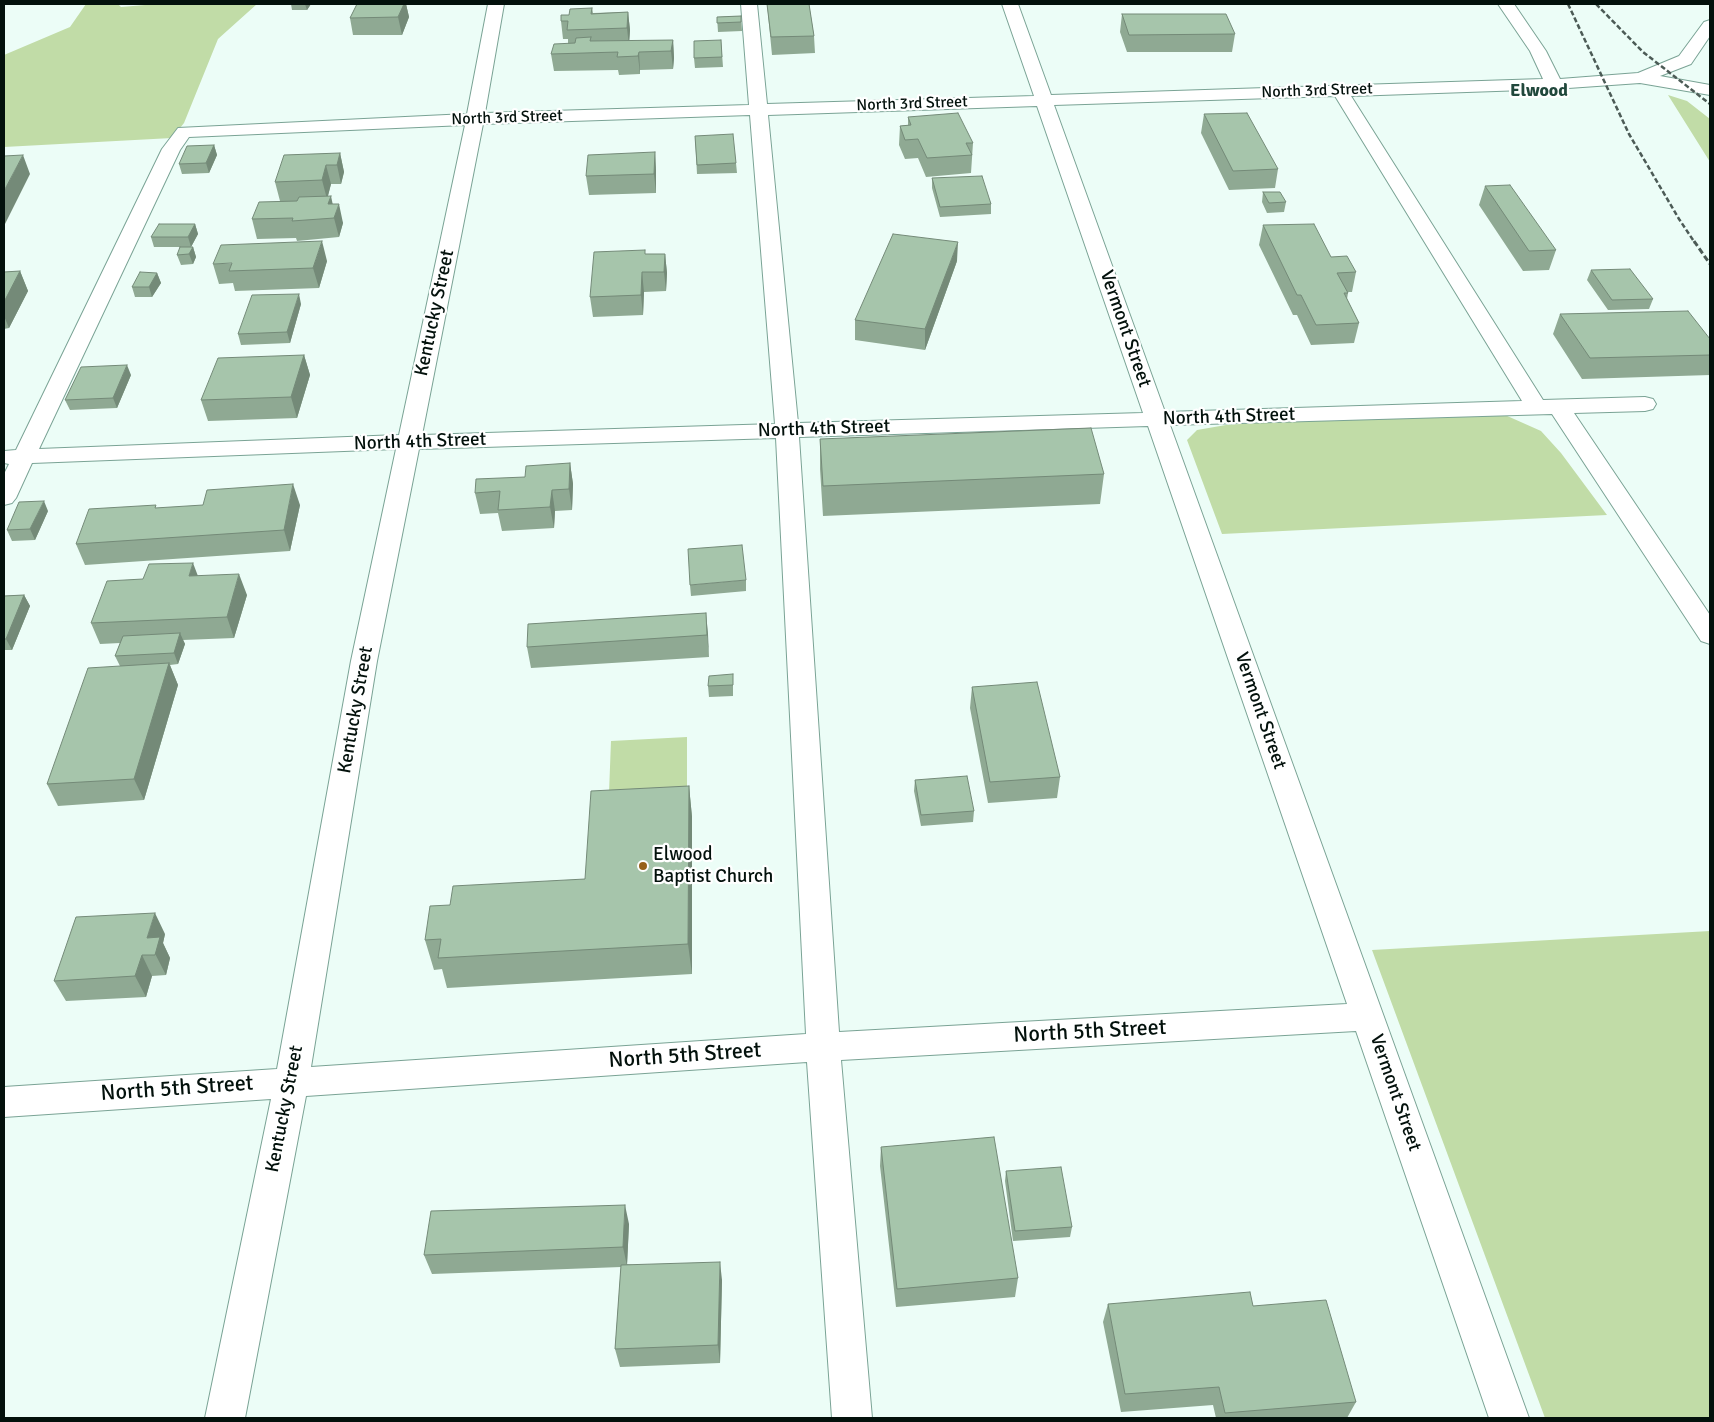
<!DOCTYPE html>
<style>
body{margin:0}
#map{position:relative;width:1714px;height:1422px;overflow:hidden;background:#ecfdf7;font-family:Signika,sans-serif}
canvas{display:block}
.frame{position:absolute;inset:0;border:5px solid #03110c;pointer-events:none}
</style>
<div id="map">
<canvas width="1714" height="1422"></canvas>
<div class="frame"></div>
</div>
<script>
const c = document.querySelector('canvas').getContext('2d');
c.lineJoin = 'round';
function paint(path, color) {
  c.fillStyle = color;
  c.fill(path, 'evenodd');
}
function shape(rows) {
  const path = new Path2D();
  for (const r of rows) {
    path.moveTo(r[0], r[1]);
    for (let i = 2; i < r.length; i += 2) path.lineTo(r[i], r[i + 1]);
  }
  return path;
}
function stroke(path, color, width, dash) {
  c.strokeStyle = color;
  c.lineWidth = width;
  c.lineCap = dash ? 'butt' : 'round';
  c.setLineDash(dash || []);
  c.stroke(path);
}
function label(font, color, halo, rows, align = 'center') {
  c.font = font + ' Signika,sans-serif';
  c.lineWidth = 4.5;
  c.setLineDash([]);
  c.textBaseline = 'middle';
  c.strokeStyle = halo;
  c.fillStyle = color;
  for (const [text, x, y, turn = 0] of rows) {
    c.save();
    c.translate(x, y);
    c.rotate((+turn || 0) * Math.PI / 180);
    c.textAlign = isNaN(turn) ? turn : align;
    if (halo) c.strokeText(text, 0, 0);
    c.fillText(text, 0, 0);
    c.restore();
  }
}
const green = shape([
 [86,4,118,4,121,7,157,4,257,4,218,39,184,123,172,138,4,147,4,55,70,27],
 [1668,95,1687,101,1710,119,1710,162],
 [1466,409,1505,415,1541,431,1561,453,1607,515,1222,534,1187,440,1197,430,1226,425],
 [687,737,687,789,609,793,611,741],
 [1710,931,1710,1418,1545,1418,1372,950]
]);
const minor = shape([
 [488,4,504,4,485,113,749,105,741,4,757,4,767,104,1034,96,1002,4,1018,4,1051,95,1543,79,1530,51,1498,4,1514,4,1546,51,1560,79,1638,73,1679,56,1704,22,1710,20,1710,36,1691,64,1660,76,1710,85,1710,95,1640,83,1554,89,1351,96,1543,400,1645,397,1653,399,1656,404,1653,409,1645,411,1574,413,1710,615,1710,644,1701,641,1552,414,1170,425,1529,1418,1489,1418,1356,1031,841,1060,872,1418,832,1418,807,1062,306,1096,245,1418,205,1418,271,1099,4,1117,4,1087,277,1069,351,661,396,449,32,463,16,498,12,503,4,505,4,474,9,464,4,463,4,451,16,450,162,149,178,128,467,114,488,4],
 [1335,96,1522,401,1165,412,1054,105,1335,96],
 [1037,106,1143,413,798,423,768,115,1037,106],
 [750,115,775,424,422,435,483,124,750,115],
 [465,125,399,435,39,449,180,150,189,137,465,125],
 [1148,426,1347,1004,839,1032,799,437,1148,426],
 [776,438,806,1034,311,1067,377,661,419,449,776,438]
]);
const railFar1 = shape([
 [1568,4,1629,134,1679,219,1695,243],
 [1596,4,1643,52,1710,104]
]);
const rail = shape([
 [1694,241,1710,264]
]);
const wall = shape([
 [291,4,311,4,307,10,292,10],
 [357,4,406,4,409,17,402,35,353,35,350,18],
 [767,4,809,4,814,36,815,53,772,55],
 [592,8,593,13,628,12,630,30,629,41,673,40,674,58,673,69,640,70,640,74,619,75,618,70,554,71,551,54,568,44,568,39,563,39,561,21,569,15],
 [1122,14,1235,34,1232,52,1127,52,1120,32],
 [741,16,742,31,718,32,717,17],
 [721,40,723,67,695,68,694,58],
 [1204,114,1278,169,1275,188,1229,190,1201,133],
 [908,117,973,143,971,173,926,177,918,158,905,159,899,145,900,126,908,125],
 [695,136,736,163,737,173,697,174],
 [214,145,217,155,209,173,182,174,179,164],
 [655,152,656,171,656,193,589,195,586,176],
 [340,153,344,172,341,184,331,184,328,196,343,223,339,237,297,241,296,238,257,239,252,219,280,201,275,182],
 [932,178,991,204,991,214,940,217,932,188],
 [1485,186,1556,250,1549,270,1523,271,1479,205],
 [1263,192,1286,202,1284,212,1267,213,1262,202],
 [195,224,198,234,191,247,193,247,196,257,193,264,181,265,177,255,186,247,154,247,151,237],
 [1263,225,1331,257,1356,272,1352,292,1348,292,1348,293,1347,299,1359,323,1354,343,1311,345,1297,315,1293,315,1259,245],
 [646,254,665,254,667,273,666,291,644,292,643,315,593,317,590,297],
 [327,261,319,288,235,291,233,283,219,284,213,264],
 [957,261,925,350,855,340,855,320],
 [1591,270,1653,299,1649,309,1608,310,1587,280],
 [20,271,28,291,9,328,4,329,4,272],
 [157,273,161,283,152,297,135,297,132,287],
 [301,304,290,343,241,345,238,334],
 [1560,314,1710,339,1710,375,1582,379,1553,334],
 [304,355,310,375,297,418,208,421,201,400],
 [131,375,117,408,70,410,65,400],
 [820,439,1104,474,1100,504,823,516,820,469],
 [570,463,573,484,572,510,555,511,554,528,502,531,498,513,480,514,475,493],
 [300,505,290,551,85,565,76,544,157,508],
 [48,511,35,540,12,541,7,530],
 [198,576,247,595,234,638,183,640,185,644,178,664,170,665,178,685,144,800,58,806,47,784,120,666,115,656,120,643,100,644,91,623,143,579],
 [746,580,746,591,691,596,690,585],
 [24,595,30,606,12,650,4,650,4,596],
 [706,613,709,657,531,668,527,647],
 [733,674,733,696,709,697,708,686],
 [972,687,1060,777,1057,798,988,803,970,708],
 [915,780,974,811,973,822,921,826,914,791],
 [689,786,692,817,692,974,447,988,442,969,434,970,425,940,450,905,585,879],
 [165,934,163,943,170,958,166,975,152,976,146,997,66,1001,54,981],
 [881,1147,1018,1278,1015,1297,896,1307,880,1166],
 [1006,1171,1072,1227,1070,1237,1013,1241,1005,1181],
 [629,1224,627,1264,722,1280,720,1363,620,1367,615,1349,621,1267,432,1274,424,1255],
 [1108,1304,1253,1306,1356,1402,1347,1418,1216,1418,1213,1405,1121,1412,1103,1322]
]);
const shadedWall = shape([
 [305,4,311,4,307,10],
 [404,4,406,4,409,17,402,35,398,17],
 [628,12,630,30,629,46,627,28],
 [673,40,674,58,673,69,671,51],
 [639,52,640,70,640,74,638,56],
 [214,145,217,155,209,173,206,163],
 [655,152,656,171,656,193,654,174],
 [340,153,344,172,341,184,337,165],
 [23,155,30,174,4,226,4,191],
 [326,165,331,184,327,199,322,180],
 [331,196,335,215,339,204,343,223,339,237,334,218,328,204],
 [195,224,198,234,191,247,188,237],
 [322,241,327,261,319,288,313,268],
 [958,242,957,261,925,350,925,329],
 [193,247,196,257,193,264,189,254],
 [665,254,667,273,666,291,664,272],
 [20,271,28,291,9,328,4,316,4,302],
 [642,272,644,292,643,315,641,295],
 [157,273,161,283,152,297,149,287],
 [299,294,301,304,290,343,287,332],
 [304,355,310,375,297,418,291,397],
 [127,365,131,375,117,408,113,398],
 [570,463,573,484,572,510,569,489],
 [293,484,300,505,290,551,284,530],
 [552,490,555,511,554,528,550,507],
 [44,501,48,511,35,540,30,529],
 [193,563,201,584,189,576],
 [239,574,247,595,234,638,227,617],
 [24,595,30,606,12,650,6,639],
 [706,613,708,634,709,657,707,635],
 [180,633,185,644,178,664,174,653],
 [169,663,178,685,144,800,134,779],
 [689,786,692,817,692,974,688,944],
 [155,913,165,934,163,943,170,958,166,975,147,938],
 [142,955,152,976,146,997,135,976],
 [625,1205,629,1224,627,1266,623,1247],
 [720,1262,722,1280,720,1363,718,1345]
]);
const building = shape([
 [357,4,404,4,398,17,350,18,357,4],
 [767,4,809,4,814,36,771,37,767,4],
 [592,8,591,14,628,12,627,28,567,30,568,21,561,21,561,15,569,15,570,9,592,8],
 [1122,14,1226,14,1235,34,1129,35,1122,14],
 [741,16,741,22,717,23,717,17,741,16],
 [591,37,590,41,673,40,671,51,639,52,638,56,617,57,618,52,551,54,554,44,575,43,576,38,591,37],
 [721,40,722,57,694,58,694,41,721,40],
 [958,113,973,143,966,143,972,155,927,158,918,139,905,140,900,126,911,125,908,117,958,113],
 [1247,113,1278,169,1233,171,1204,114,1247,113],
 [733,134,736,163,697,165,695,136,733,134],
 [214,145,206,163,179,164,187,146,214,145],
 [655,152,654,174,586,176,588,155,655,152],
 [340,153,337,165,326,165,322,180,275,182,284,155,340,153],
 [23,155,4,191,4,156,23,155],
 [982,176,991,204,940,207,932,178,982,176],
 [1510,185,1556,250,1529,251,1485,186,1510,185],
 [1263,192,1280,192,1286,202,1269,203,1263,192],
 [331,196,328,204,339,204,334,218,292,221,293,218,252,219,259,202,297,201,299,197,331,196],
 [159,224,195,224,188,237,151,237,159,224],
 [1314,224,1331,257,1347,256,1356,272,1337,273,1348,293,1344,293,1359,323,1316,325,1301,295,1297,295,1263,225,1314,224],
 [893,234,958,242,925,329,855,320,893,234],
 [322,241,313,268,229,271,232,263,213,264,221,245,322,241],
 [180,247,193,247,189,254,177,255,180,247],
 [645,250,645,254,665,254,664,272,642,272,641,295,590,297,594,252,645,250],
 [1630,269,1653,299,1612,300,1591,270,1630,269],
 [20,271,4,302,4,272,20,271],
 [140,272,157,273,149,287,132,287,140,272],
 [299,294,287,332,238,334,252,295,299,294],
 [1688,311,1710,339,1710,355,1590,358,1560,314,1688,311],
 [304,355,291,397,201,400,218,358,304,355],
 [127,365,113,398,65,400,81,367,127,365],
 [1091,428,1104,474,823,486,820,439,1091,428],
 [570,463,569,489,552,490,550,507,498,510,500,491,475,493,476,479,525,477,526,466,570,463],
 [293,484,284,530,76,544,89,509,156,505,155,508,203,505,207,490,293,484],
 [44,501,30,529,7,530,19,502,44,501],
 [742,545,746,580,690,585,688,549,742,545],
 [193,563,189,576,239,574,227,617,91,623,107,581,143,579,149,564,193,563],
 [24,595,6,639,4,639,4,596,24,595],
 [706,613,707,635,527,647,528,624,706,613],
 [180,633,174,653,115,656,123,636,180,633],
 [169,663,134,779,47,784,88,668,169,663],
 [733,674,733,685,708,686,709,676,733,674],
 [1037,682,1060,777,990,782,972,687,1037,682],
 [967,776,974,811,921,815,915,780,967,776],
 [689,786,688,944,438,958,441,939,425,940,430,906,450,905,453,886,585,879,591,791,689,786],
 [155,913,147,938,160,937,155,955,142,955,135,976,54,981,76,917,155,913],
 [994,1137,1018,1278,897,1289,881,1147,994,1137],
 [1061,1167,1072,1227,1015,1231,1006,1171,1061,1167],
 [625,1205,623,1247,424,1255,431,1211,625,1205],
 [720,1262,718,1345,615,1349,621,1265,720,1262],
 [1250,1292,1253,1306,1326,1300,1356,1402,1225,1413,1219,1387,1125,1394,1108,1304,1250,1292]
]);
const markers = [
 [643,866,5,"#97611a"]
];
const farStreetnames = [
 ["North 3rd Street",1317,91,-2],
 ["North 3rd Street",912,104,-2],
 ["North 3rd Street",507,118,-2]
];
const farQuarternames = [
 ["Elwood",1539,91]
];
const streetNames = [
 ["Kentucky Street",435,313,-78],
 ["Vermont Street",1125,329,71],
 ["North 4th Street",1229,417,-2],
 ["North 4th Street",824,429,-2],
 ["North 4th Street",420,442,-2],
 ["Kentucky Street",356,710,-80],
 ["Vermont Street",1260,711,71],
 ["Vermont Street",1395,1093,71],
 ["Kentucky Street",285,1109,-79]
];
const poiNames = [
 ["Elwood",653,855],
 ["Baptist Church",653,877]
];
const nearStreetnames = [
 ["North 5th Street",1090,1032,-3],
 ["North 5th Street",685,1056,-4],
 ["North 5th Street",177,1089,-4]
];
paint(green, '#c1dca7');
stroke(minor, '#7aa395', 2);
paint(minor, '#fff');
stroke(railFar1, '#4c5b56', 2.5, [5, 2.5]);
stroke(rail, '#4c5b56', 3, [6, 3]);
paint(wall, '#8fa993');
paint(shadedWall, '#748a78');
paint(building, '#a6c5ab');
stroke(building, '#748a78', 1);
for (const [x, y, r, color] of markers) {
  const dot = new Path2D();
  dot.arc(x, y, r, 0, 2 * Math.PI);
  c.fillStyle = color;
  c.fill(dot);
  stroke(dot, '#fff', 2);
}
label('16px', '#03110c', '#fff', farStreetnames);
label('bold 18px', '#21483c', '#fff', farQuarternames);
label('19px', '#03110c', '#fff', streetNames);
label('19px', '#03110c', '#fff', poiNames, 'left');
label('22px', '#03110c', '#fff', nearStreetnames);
</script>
